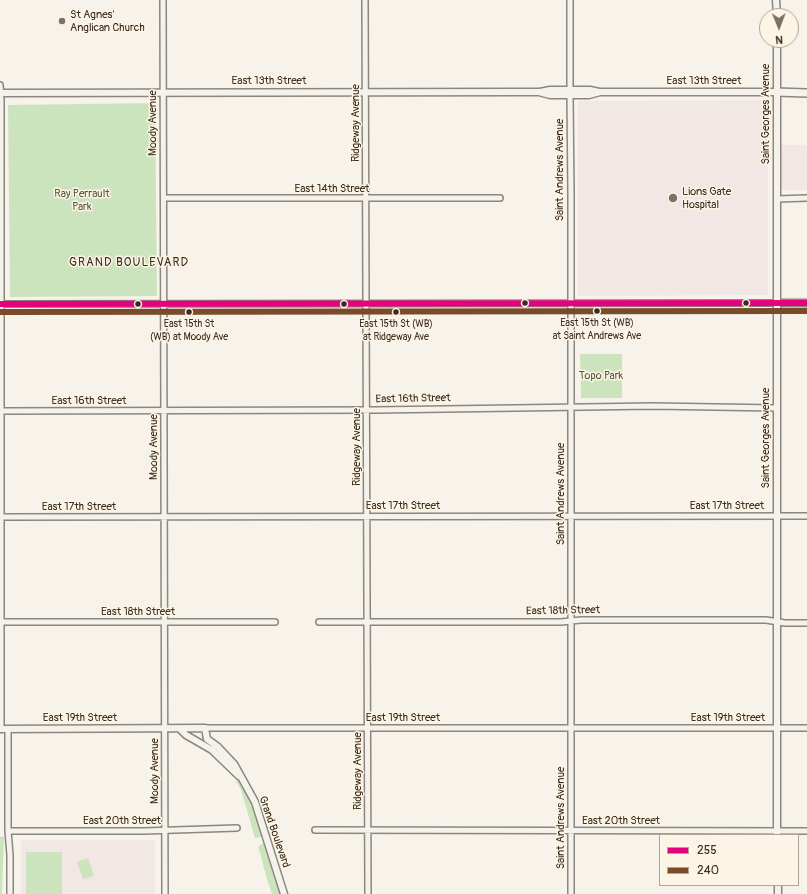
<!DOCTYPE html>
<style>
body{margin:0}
#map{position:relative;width:807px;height:894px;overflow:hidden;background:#f7f3ea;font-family:Pangolin,sans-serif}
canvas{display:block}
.legend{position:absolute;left:659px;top:834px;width:140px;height:52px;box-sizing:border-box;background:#fcf5e5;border:1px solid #afa495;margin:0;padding:5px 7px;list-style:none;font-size:12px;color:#3b2a1e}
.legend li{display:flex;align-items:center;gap:8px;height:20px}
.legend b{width:20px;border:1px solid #afa495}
.north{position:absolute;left:759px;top:8px;width:40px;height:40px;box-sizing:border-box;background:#fcf5e5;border:1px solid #afa495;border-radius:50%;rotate:179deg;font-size:11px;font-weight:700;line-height:16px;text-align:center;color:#3b2a1e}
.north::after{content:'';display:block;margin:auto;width:14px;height:18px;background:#7d7065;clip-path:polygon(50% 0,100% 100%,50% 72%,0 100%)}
</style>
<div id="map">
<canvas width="807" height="894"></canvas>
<ul class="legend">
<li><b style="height:5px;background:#e5007d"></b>255</li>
<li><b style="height:5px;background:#7a4b2a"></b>240</li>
</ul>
<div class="north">N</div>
</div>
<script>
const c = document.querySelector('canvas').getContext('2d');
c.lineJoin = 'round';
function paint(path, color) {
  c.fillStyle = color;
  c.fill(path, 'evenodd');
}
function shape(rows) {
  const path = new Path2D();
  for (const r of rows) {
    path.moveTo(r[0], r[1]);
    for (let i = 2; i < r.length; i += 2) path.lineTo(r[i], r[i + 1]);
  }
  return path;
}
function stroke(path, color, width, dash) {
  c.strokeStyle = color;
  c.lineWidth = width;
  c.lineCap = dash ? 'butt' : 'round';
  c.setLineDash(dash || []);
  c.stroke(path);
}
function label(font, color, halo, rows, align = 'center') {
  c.font = font + ' Pangolin,sans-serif';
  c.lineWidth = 3;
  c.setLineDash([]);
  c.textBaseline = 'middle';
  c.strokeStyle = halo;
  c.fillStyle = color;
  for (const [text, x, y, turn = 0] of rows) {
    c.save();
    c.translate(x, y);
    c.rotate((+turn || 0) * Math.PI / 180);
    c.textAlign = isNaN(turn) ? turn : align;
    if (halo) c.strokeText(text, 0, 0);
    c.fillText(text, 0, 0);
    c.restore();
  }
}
const built = shape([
 [768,100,768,295,578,296,578,101],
 [780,145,807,145,807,190,780,190],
 [21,840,155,840,155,894,21,894]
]);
const green = shape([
 [155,103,157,296,10,297,8,105],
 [580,354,622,354,622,398,581,398],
 [237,779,249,796,262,837,255,838,241,790,236,781],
 [0,837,4,837,2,894,0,894],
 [264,843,273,874,280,894,272,894,267,879,258,846],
 [26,852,62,852,62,894,26,894],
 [88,858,94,876,83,879,77,862]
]);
const minor = shape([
 [163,0,165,894],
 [365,0,368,894],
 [0,85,1,101,1,729],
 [570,90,570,0],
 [570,95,571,195,571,894],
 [164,198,500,198],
 [777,199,807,198],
 [0,304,776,303],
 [2,411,376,410,653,406,776,408],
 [0,517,807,516],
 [1,622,275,622],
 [319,622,561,622,581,620,766,620,785,623,807,623],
 [205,728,807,728],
 [8,729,8,831,10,855,10,894],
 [315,830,807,831],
 [8,831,144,831,237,828]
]);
const tertiary = shape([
 [776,0,777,16],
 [777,40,777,835],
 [540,92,550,90,590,90,599,92],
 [0,93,520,92,539,92,550,95,589,95,600,92,776,92],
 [776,303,807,303],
 [0,729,205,728,207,739,218,747,234,764,255,802,284,894],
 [180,729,186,735,212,750,239,776],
 [778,885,778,894]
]);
const secondary = shape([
 [776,92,807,93]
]);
const bus1 = shape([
 [0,304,807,303]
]);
const bus2 = shape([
 [0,312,807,311]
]);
const markers = [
 [62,21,4,"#7d7065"],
 [673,198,5,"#7d7065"],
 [525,303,3.5,"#3b2a1e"],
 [746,303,3.5,"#3b2a1e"],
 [138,304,3.5,"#3b2a1e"],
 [344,304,3.5,"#3b2a1e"],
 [597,311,3.5,"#3b2a1e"],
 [189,312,3.5,"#3b2a1e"],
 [396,312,3.5,"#3b2a1e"]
];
const busNames = [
 ["East 15th St (WB)",597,323],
 ["at Saint Andrews Ave",597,336],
 ["East 15th St",189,324],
 ["(WB) at Moody Ave",189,337],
 ["East 15th St (WB)",396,324],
 ["at Ridgeway Ave",396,337]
];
const poiNames = [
 ["St Agnes'",70,15],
 ["Anglican Church",70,28],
 ["Lions Gate",682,192],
 ["Hospital",682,205]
];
const streetNames = [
 ["East 13th Street",269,81],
 ["East 13th Street",704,81],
 ["Saint Georges Avenue",766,114,-90],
 ["Moody Avenue",153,123,-90],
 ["Ridgeway Avenue",356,123,-90],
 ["Saint Andrews Avenue",560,170,-90],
 ["East 14th Street",332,189],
 ["East 16th Street",413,399,-1],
 ["East 16th Street",89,401],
 ["Saint Georges Avenue",766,438,-90],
 ["Moody Avenue",154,447,-90],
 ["Ridgeway Avenue",357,447,-90],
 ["Saint Andrews Avenue",561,494,-90],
 ["East 17th Street",403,506],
 ["East 17th Street",727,506],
 ["East 17th Street",79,507],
 ["East 18th Street",563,611,-1],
 ["East 18th Street",138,612],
 ["East 19th Street",80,718],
 ["East 19th Street",403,718],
 ["East 19th Street",728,718],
 ["Moody Avenue",155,771,-90],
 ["Ridgeway Avenue",358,771,-90],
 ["Saint Andrews Avenue",561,818,-90],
 ["East 20th Street",122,821],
 ["East 20th Street",621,821],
 ["Grand Boulevard",274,832,71]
];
const parkNames = [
 ["Ray Perrault",82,194],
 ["Park",82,207],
 ["Topo Park",601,376]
];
const neighbourhoodNames = [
 ["GRAND BOULEVARD",129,263]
];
paint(built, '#f1e7e4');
paint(green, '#cce4bd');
stroke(minor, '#8b867f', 8);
stroke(tertiary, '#8b867f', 9);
stroke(secondary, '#8b867f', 10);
stroke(minor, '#f5f2ec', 5);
stroke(tertiary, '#f5f2ec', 6);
stroke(secondary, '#f5f2ec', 7);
stroke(bus1, '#e5007d', 6);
stroke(bus2, '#7a4b2a', 6);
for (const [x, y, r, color] of markers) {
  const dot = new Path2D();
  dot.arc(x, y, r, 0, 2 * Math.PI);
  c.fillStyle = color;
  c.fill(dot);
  stroke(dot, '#fcf5e5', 1.5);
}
label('10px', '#3b2a1e', '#fcf5e5', busNames);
label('11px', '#3b2a1e', '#fcf5e5', poiNames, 'left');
label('11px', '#3b2a1e', '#fcf5e5', streetNames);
label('11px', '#56563d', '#fcf5e5', parkNames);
c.letterSpacing = '1px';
label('12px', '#3b2a1e', '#fcf5e5', neighbourhoodNames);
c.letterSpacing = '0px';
</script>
